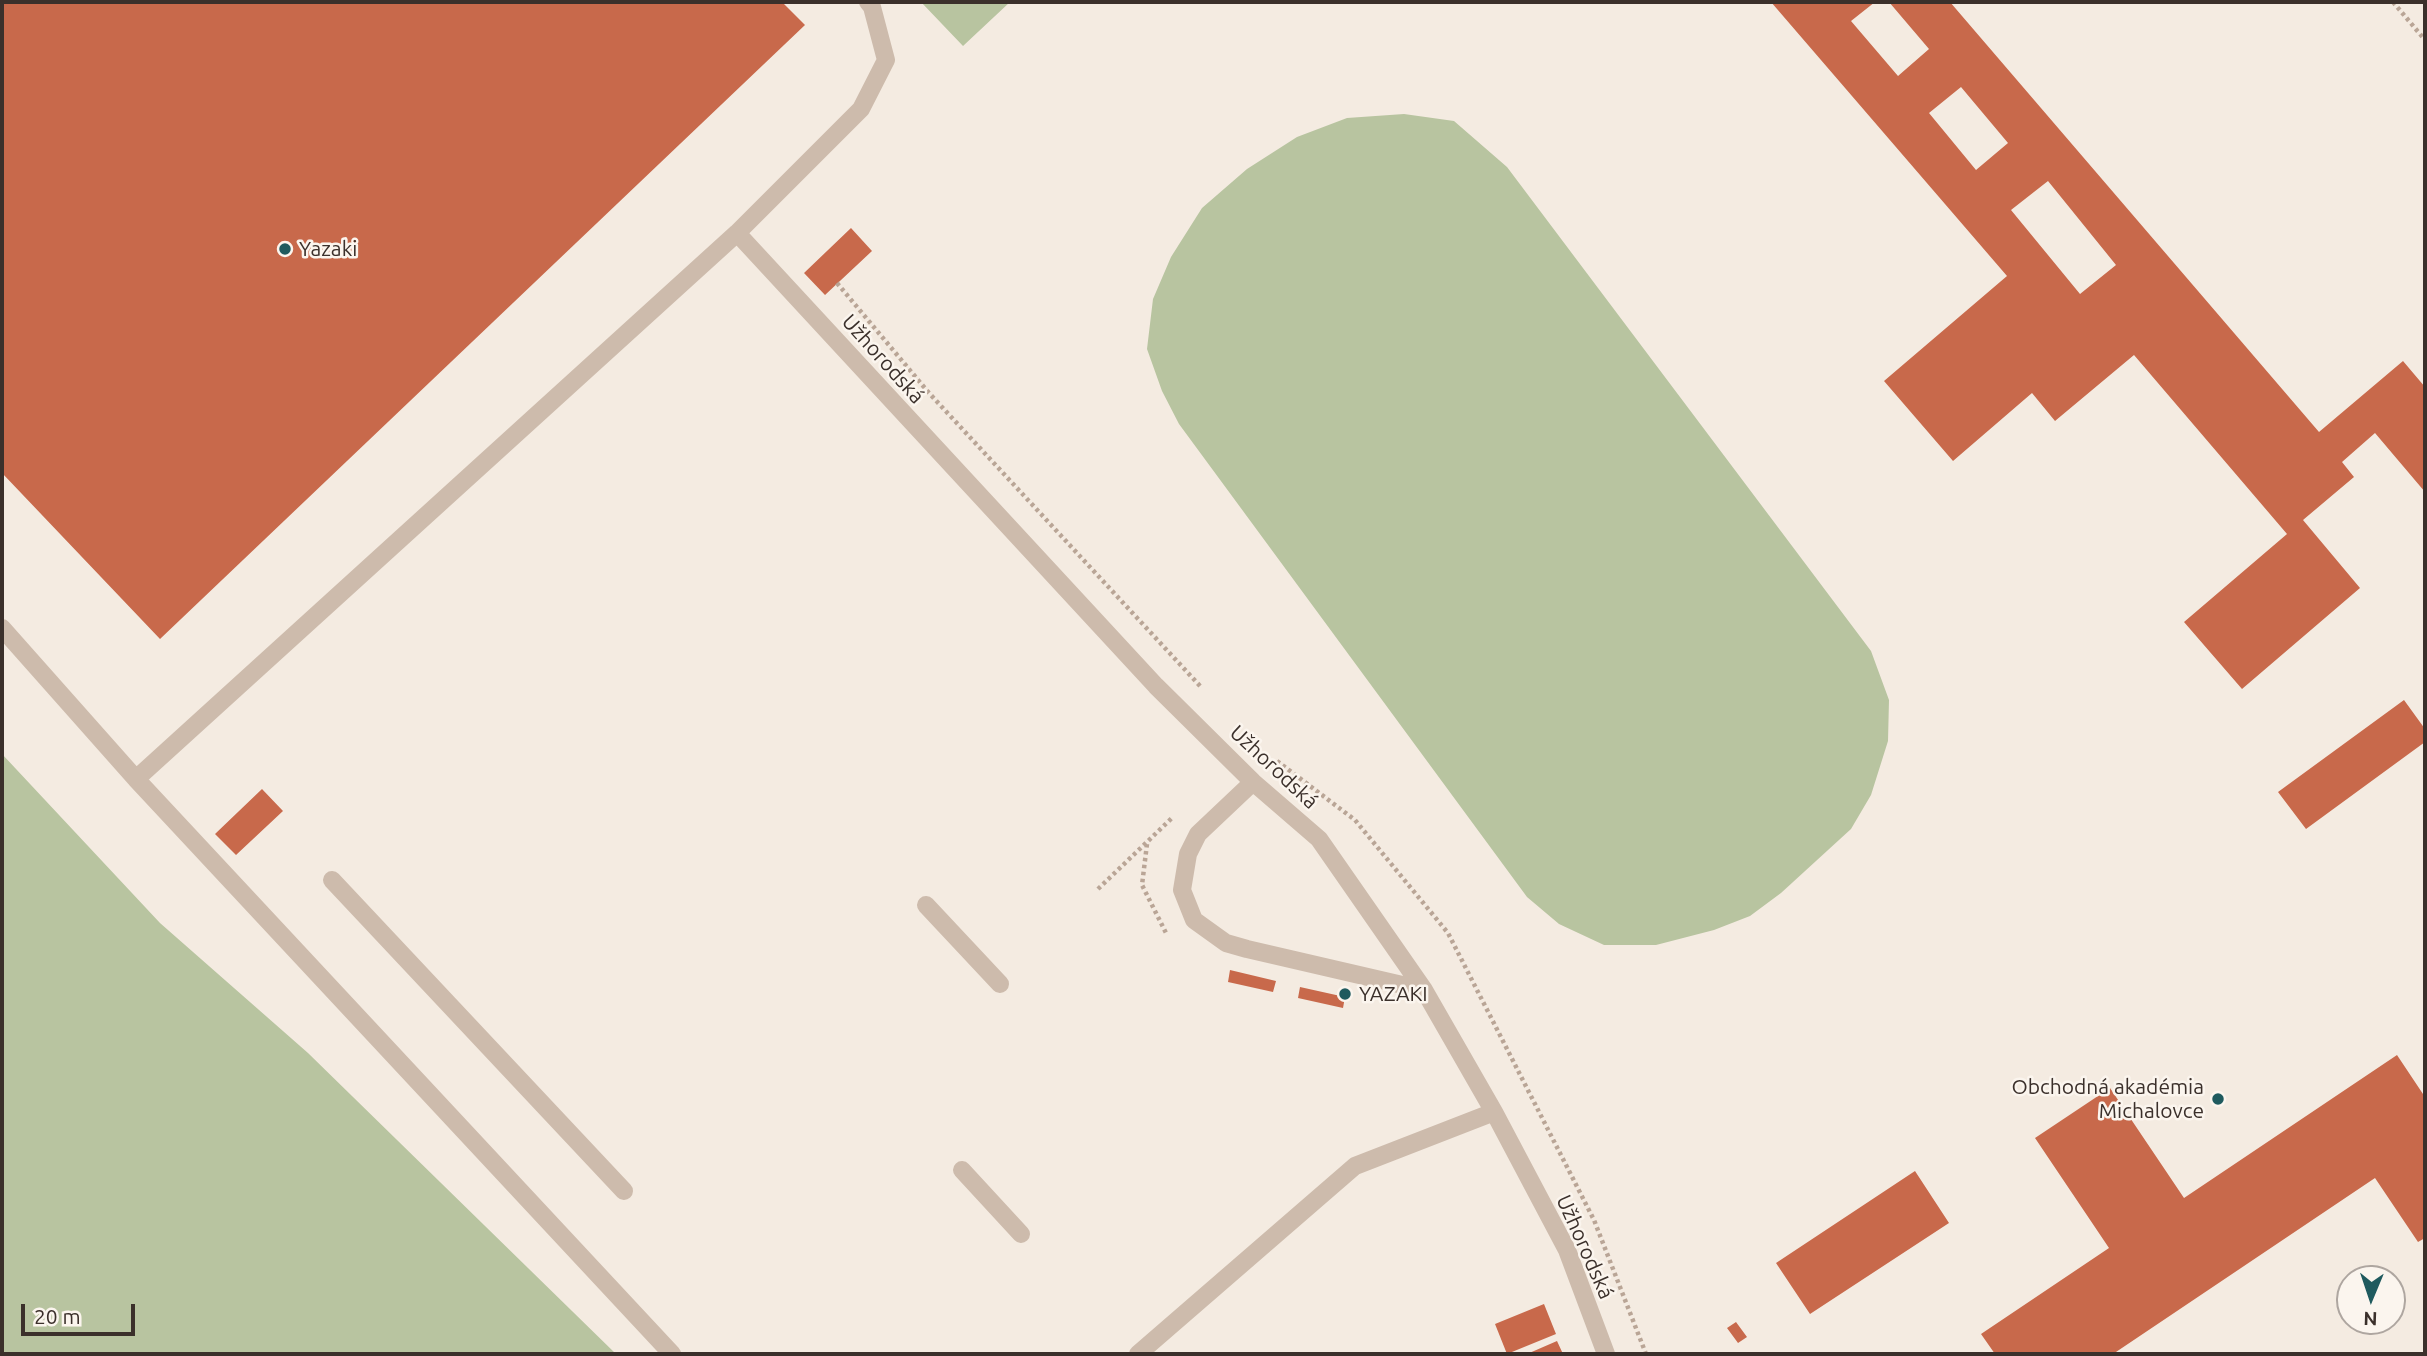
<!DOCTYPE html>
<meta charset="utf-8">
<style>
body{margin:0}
#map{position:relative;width:2427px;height:1356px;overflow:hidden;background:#f4ebe1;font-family:Ubuntu,sans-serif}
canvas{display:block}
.frame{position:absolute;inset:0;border:4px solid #3b302b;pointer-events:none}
.north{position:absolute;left:2336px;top:1265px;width:70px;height:70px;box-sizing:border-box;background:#fbf5ee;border:2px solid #aea6a0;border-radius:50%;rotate:182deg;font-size:19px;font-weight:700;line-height:28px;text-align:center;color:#3b302b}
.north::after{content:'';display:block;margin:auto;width:24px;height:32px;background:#1f5a5e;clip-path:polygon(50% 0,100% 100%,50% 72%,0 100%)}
.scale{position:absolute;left:21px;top:1304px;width:114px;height:32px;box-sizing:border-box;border:4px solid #3b302b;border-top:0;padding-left:9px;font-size:21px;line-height:24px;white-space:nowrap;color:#3b302b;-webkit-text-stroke:5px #fbf5ee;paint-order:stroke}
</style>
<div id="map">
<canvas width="2427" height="1356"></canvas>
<div class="frame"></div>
<div class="north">N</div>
<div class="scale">20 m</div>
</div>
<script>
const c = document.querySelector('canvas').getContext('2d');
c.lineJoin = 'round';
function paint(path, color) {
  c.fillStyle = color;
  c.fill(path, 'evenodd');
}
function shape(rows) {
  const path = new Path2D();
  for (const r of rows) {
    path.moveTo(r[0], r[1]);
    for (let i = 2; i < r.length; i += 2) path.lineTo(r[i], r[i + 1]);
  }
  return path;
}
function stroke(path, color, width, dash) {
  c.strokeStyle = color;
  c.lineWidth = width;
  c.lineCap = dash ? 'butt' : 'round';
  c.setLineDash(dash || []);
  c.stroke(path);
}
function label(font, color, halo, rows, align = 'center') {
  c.font = font + ' Ubuntu,sans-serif';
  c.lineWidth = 5;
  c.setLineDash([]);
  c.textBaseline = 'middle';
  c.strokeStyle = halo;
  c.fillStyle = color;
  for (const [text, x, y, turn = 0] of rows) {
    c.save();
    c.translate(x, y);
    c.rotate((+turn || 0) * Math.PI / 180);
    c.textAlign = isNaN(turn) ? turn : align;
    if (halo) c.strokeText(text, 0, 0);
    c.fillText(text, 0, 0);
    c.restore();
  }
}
const green = shape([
 [921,2,1010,2,963,46],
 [1404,114,1454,121,1507,167,1871,651,1889,700,1888,741,1871,795,1851,829,1781,893,1750,916,1714,930,1656,945,1604,945,1559,924,1527,897,1179,424,1162,391,1147,349,1153,299,1171,257,1202,208,1247,169,1297,137,1347,118],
 [2,754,160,923,308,1053,616,1354,2,1354]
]);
const building = shape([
 [2,2,782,2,805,25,160,639,2,473],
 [1771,2,1875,2,1851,21,1898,76,1929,49,1889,2,1950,2,2319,432,2403,361,2425,387,2425,492,2375,433,2342,462,2354,477,2303,520,2360,588,2242,689,2184,622,2287,534,2134,355,2055,421,2032,393,1953,461,1884,381,2007,276],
 [1961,87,2008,143,1976,170,1929,113],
 [2048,181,2116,265,2080,294,2011,210],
 [851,228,872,251,825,295,804,273],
 [2404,700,2425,729,2425,742,2306,829,2278,792],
 [262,789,283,811,236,855,215,834],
 [1230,970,1276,981,1273,992,1228,982],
 [1300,987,1345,997,1343,1008,1298,998],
 [2397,1055,2425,1097,2425,1238,2418,1242,2375,1178,2113,1354,1995,1354,1981,1334,2109,1248,2035,1138,2110,1088,2184,1198],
 [1915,1171,1949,1223,1810,1314,1776,1263],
 [1544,1304,1556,1334,1507,1354,1495,1324],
 [1736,1322,1747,1337,1738,1343,1727,1328],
 [1557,1341,1563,1354,1527,1354]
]);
const path = shape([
 [2393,2,2425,40],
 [837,283,929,393,1201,687],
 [1277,761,1355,820,1448,933,1594,1220,1646,1354],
 [1147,844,1142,885,1167,935],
 [1098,889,1173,817]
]);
const lane = shape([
 [737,233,1156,686,1253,782,1319,839,1424,990,1494,1112,1567,1250,1606,1354],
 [2,628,136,779,672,1354],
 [136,779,737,233,861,109,886,60,872,7,868,2],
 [1253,782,1198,834,1188,854,1182,890,1194,920,1226,943,1247,949,1424,990],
 [332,880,624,1191],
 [926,905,1000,984],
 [962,1170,1021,1234],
 [1138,1354,1355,1166,1494,1112]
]);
const markers = [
 [285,249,7,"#1f5a5e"],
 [1345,994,7,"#1f5a5e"],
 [2218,1099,7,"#1f5a5e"]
];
const poiNames = [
 ["Yazaki",299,249],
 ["YAZAKI",1359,994],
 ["Obchodná akadémia",2204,1087,"right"],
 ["Michalovce",2204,1111,"right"]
];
const streetNames = [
 ["Užhorodská",883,359,48],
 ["Užhorodská",1274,767,43],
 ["Užhorodská",1585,1247,66]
];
paint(green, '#b8c4a0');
paint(building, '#c8694b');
stroke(path, '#b9a596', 4.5, [3.5, 3.5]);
stroke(lane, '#cdbbac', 18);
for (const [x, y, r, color] of markers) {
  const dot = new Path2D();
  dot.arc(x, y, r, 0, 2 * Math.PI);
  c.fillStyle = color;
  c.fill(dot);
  stroke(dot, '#fbf5ee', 2.5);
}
label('21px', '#3b302b', '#fbf5ee', poiNames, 'left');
label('21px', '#3b302b', '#fbf5ee', streetNames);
</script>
